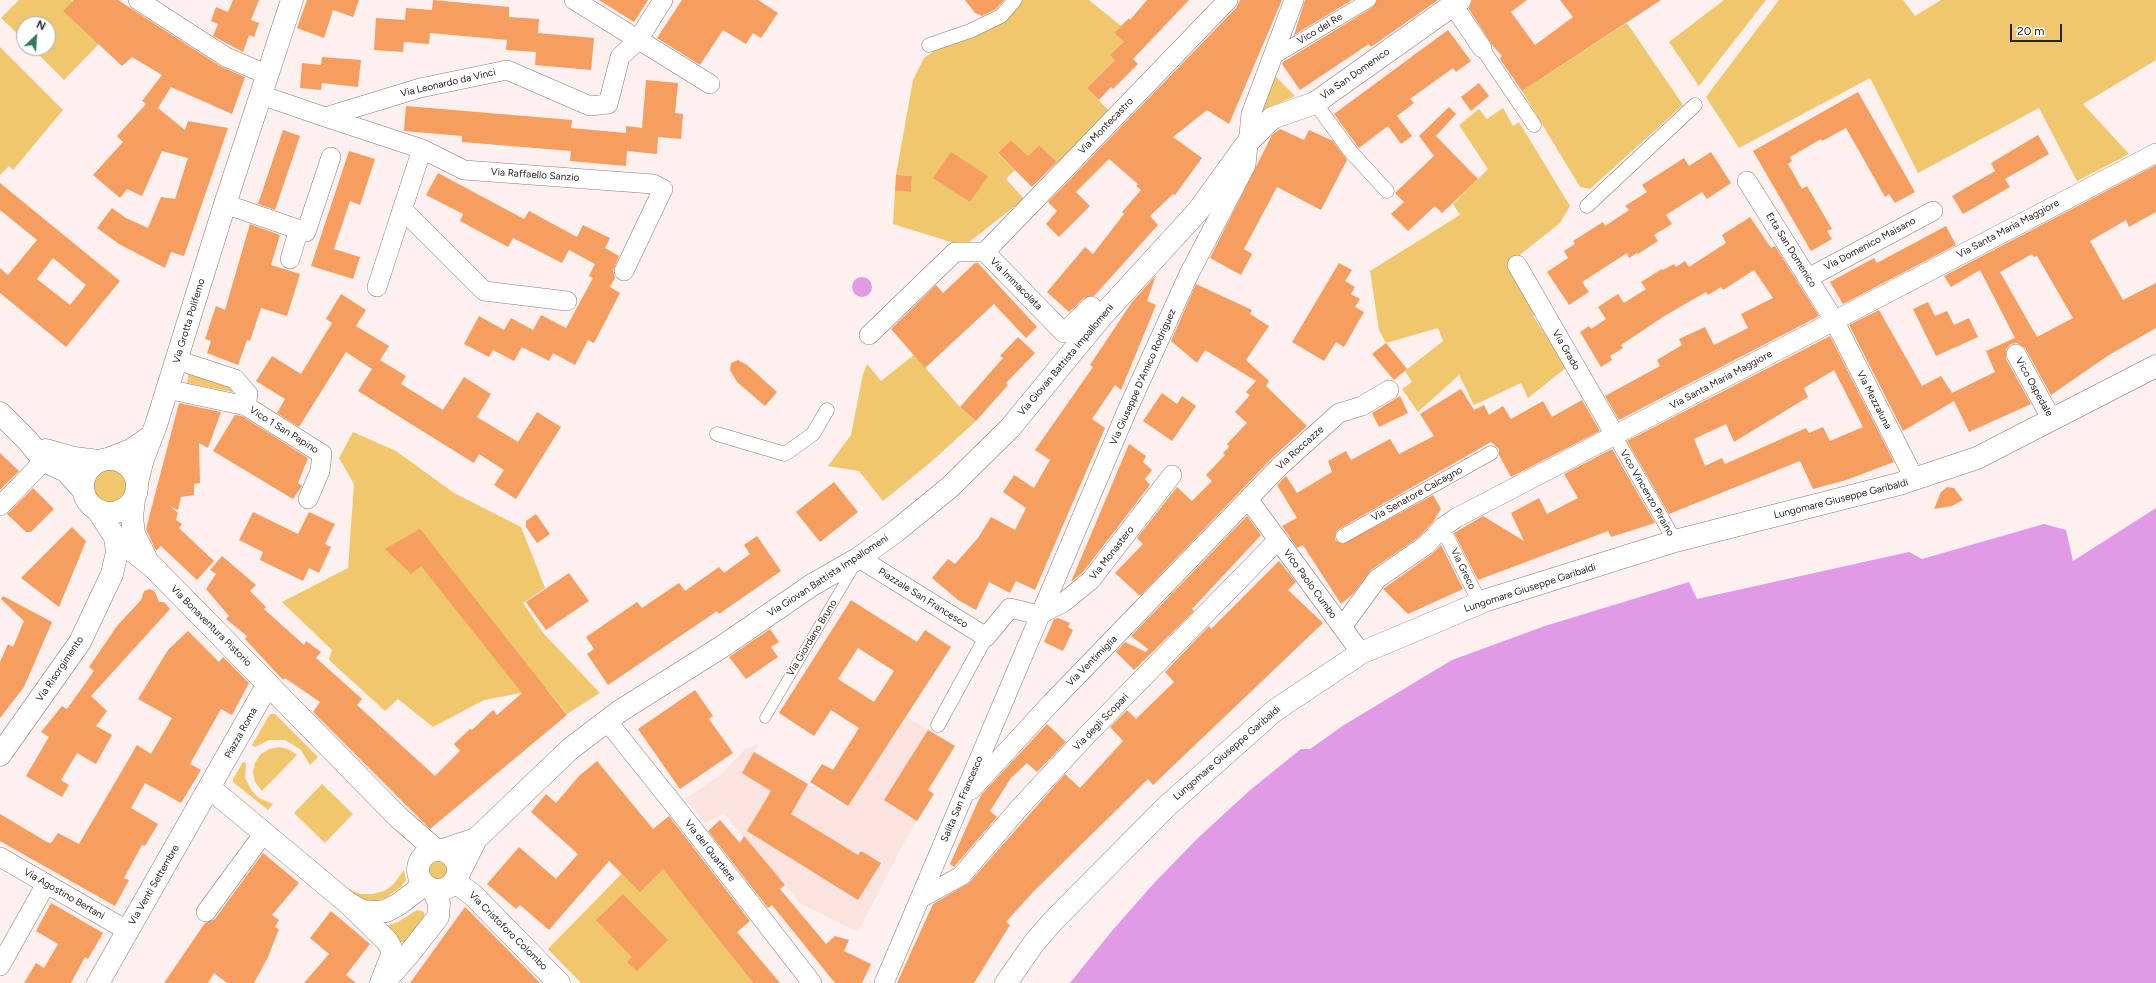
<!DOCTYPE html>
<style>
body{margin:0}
#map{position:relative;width:2156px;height:983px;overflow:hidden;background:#fef0ef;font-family:Figtree,sans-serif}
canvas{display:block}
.north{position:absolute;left:16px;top:16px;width:40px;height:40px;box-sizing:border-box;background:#fff;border:1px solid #aaa7a6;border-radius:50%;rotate:25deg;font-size:11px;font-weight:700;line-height:16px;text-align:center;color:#2a2221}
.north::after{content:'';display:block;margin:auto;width:14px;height:18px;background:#357767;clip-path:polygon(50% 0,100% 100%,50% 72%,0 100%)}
.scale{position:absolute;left:2010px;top:24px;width:52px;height:18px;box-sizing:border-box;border:2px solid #2a2221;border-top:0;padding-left:5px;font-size:12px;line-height:14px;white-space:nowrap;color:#2a2221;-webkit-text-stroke:3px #fff;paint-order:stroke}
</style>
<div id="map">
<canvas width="2156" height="983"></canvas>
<div class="north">N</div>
<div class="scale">20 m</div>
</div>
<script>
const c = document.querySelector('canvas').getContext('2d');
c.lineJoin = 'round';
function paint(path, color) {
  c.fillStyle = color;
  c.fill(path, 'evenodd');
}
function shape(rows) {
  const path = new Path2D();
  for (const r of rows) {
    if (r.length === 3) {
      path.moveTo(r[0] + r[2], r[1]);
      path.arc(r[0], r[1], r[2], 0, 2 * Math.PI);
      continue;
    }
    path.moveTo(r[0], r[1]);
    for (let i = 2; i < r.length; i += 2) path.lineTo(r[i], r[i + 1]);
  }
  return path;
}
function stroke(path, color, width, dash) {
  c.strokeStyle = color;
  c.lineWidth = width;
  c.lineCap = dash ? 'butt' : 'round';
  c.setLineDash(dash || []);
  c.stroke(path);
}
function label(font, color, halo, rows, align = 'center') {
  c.font = font + ' Figtree,sans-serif';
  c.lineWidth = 3;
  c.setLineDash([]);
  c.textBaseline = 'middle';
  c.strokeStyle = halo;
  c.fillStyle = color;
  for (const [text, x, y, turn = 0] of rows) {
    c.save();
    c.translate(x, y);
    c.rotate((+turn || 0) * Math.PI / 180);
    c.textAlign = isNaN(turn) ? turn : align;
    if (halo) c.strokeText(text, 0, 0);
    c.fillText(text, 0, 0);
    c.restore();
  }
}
const built = shape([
 [907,717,955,746,928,790,934,794,907,837,858,932,801,904,724,813,706,823,685,799,722,774,745,749,759,744,754,752,847,808]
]);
const green = shape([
 [19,0,71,0,99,44,64,80,32,48,48,48,48,24,24,24,24,40,1,18],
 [1023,0,1089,0,1121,26,1114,33,1124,42,1115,60,1087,88,1111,113,1060,165,1039,145,1028,156,1011,140,998,154,1015,170,1006,179,1024,199,964,246,893,224,895,191,911,192,912,176,896,175,913,80,924,58,937,49,984,32,1003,20],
 [1724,0,1766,0,1699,86,1669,42],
 [1779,0,1903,0,1915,16,1941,0,2156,0,2156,60,2083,104,2129,154,2077,181,2039,108,1918,173,1870,78,1739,148,1706,97],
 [1627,23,1683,105,1590,189,1580,187,1522,91],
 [0,47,63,110,13,170,9,166,0,175],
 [1275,76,1295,96,1263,110],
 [1503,108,1513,126,1519,122,1570,206,1560,223,1511,262,1539,311,1533,316,1567,367,1528,398,1521,383,1474,405,1459,375,1418,412,1402,389,1412,382,1405,371,1443,341,1438,328,1386,343,1379,330,1370,271,1460,215,1453,204,1488,169,1459,125,1479,109,1487,119],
 [914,355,960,407,976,421,931,462,883,501,859,471,828,466,851,435,863,374,867,364,881,381],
 [189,371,234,385,232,392,187,383],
 [353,432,396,451,454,493,521,527,545,588,523,603,544,634,600,693,567,714,546,688,484,700,433,727,398,699,385,711,329,660,332,650,282,602,348,568,354,484,339,458],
 [110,486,16],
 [270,714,275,714,318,757,310,765,301,750,285,740,269,740,255,747,252,745],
 [280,747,290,750,297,755,262,791,255,782,253,772,255,763,260,755,269,749],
 [243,762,246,763,245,778,252,791,259,798,273,804,268,810,233,782,233,779],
 [322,784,353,814,325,843,294,813],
 [647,848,753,983,581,983,548,949],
 [438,870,9],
 [404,870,406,880,401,887,387,897,377,901,362,900,348,889,361,894,373,894,384,891,393,885],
 [417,910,424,912,424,917,421,924,406,942,399,942,386,926,398,922]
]);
const water = shape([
 [862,287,10],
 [2156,508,2156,983,1070,983,1111,932,1155,882,1199,837,1249,791,1301,749,1310,749,1344,725,1452,660,1545,626,1689,582,1697,599,1909,552,1922,559,2044,524,2066,530,2073,561]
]);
const building = shape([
 [74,0,118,0,220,66,245,77,232,114,171,87,158,108,185,130,188,121,228,128,184,256,171,252,165,268,119,244,97,228,112,208,126,218,148,228,161,197,175,199,188,158,162,151,142,196,127,189,120,198,93,175,123,142,117,136,146,104,142,101,162,75,132,57,122,66,63,11],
 [233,0,259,0,251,20,259,23,254,37,249,35,243,52,213,36,218,24,211,21,216,7,228,12],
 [307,0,359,0,353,17,333,10,324,38,297,28],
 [433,0,509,7,509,17,539,19,538,33,594,38,591,70,535,65,536,52,506,50,507,40,430,33,429,44,404,42,403,52,374,50,376,18,405,20,406,8,432,10],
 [599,0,648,0,634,22],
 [682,0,758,0,778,13,761,38,753,33,746,44,723,30,700,65,657,38],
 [965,0,1004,0,996,9,982,16,975,13],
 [1147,0,1189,0,1133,59,1138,64,1113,89,1111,87,1099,100,1087,88,1115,60,1110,55,1124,42,1114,33,1129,18,1130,20],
 [1240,0,1282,0,1229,124,1207,110,1173,137,1202,158,1175,195,1173,194,1150,216,1158,225,1094,296,1084,298,1069,312,1047,292,1085,247,1093,254,1124,214,1122,212,1141,190,1136,186,1138,184,1109,159,1076,192,1090,206,1059,237,1046,224,1057,211,1048,202,1236,8],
 [1305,0,1352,0,1294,35],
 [1377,0,1438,0,1371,47,1369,44,1300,90,1282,64,1283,62,1373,7],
 [1472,0,1527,0,1511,12,1535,45,1573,17,1560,0,1661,0,1522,91,1500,59,1502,56,1492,45,1469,9],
 [1448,30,1471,61,1456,72,1453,68,1410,99,1414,103,1397,116,1412,136,1401,144,1388,126,1359,148,1334,114],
 [322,57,361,60,358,87,322,83,321,90,300,88,302,63,321,65],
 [646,80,678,83,675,113,683,114,681,139,658,137,657,154,627,151,626,166,570,161,571,151,462,142,462,136,404,131,406,106,572,120,571,128,626,133,626,126,642,128],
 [1479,83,1489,96,1471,111,1461,97],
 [1858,92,1915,192,1895,203,1889,194,1885,197,1846,128,1822,141,1821,139,1790,157,1792,161,1788,164,1802,189,1807,186,1832,229,1827,231,1832,239,1811,251,1753,151],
 [1449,107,1456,114,1436,136,1478,179,1442,213,1435,206,1408,231,1391,214,1404,202,1395,193,1434,156,1419,136],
 [1280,129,1304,140,1309,130,1333,141,1347,160,1321,210,1277,187,1244,249,1252,254,1241,275,1210,258,1272,135],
 [283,130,300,136,275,210,258,204],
 [2038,135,2049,154,2005,179,2010,187,1963,214,1952,196,1995,171,1991,163],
 [1011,140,1028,156,1039,145,1057,162,1032,187,998,153],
 [349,151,375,159,360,205,350,201,334,249,360,257,353,279,311,266],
 [951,152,988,176,970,202,933,178],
 [1711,152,1731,183,1707,199,1702,192,1666,215,1672,224,1654,235,1658,241,1638,254,1637,253,1629,258,1627,253,1582,282,1589,292,1569,305,1547,272,1568,258,1564,251,1575,244,1573,241,1603,222,1605,226,1629,210,1625,206,1647,192,1642,185,1684,158,1689,166],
 [2156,165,2156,212,2129,227,2126,220,2090,241,2123,300,2156,283,2156,328,2109,355,2051,395,2025,348,2017,343,2011,344,2006,349,2006,359,2031,404,1969,432,1954,401,1903,431,1849,325,1879,310,1922,386,1941,376,1952,393,1995,372,1986,351,2015,338,1980,270,1951,287,1944,276],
 [2032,254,2034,257,2037,256,2073,318,2037,337,2000,272],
 [438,173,524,219,529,211,577,237,583,225,610,238,605,248,619,256,613,271,615,278,610,287,620,293,594,343,588,340,575,365,553,353,549,361,522,347,514,361,493,350,489,357,464,344,479,316,504,330,511,318,533,330,541,315,566,328,593,278,589,276,595,264,569,250,562,263,513,238,508,247,460,221,463,214,426,195],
 [896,175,912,176,911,192,895,191],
 [0,183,120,281,66,347,0,293,0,268,8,275,37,240,0,210],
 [53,258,86,285,70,305,37,279],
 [1750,217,1771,248,1775,246,1819,316,1619,420,1605,396,1660,366,1657,360,1682,345,1679,339,1705,327,1714,345,1748,328,1741,314,1773,298,1754,270,1723,290,1721,287,1708,295,1706,292,1666,315,1621,345,1623,348,1610,356,1612,360,1601,367,1580,332,1589,326,1591,329,1606,319,1598,307,1618,294,1624,303,1646,289,1641,282,1662,269,1663,270,1674,264,1676,267,1685,261,1689,267,1726,243,1722,235],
 [250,224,280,235,271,265,300,274,287,316,261,308,250,341,247,340,238,365,207,353,211,341,205,339,216,306,225,310],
 [1946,226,1956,245,1843,304,1830,282,1874,258,1877,263],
 [975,263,978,263,1037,327,1026,338,994,304,925,368,891,329,936,285,943,293],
 [1339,263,1352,270,1345,281,1355,287,1351,294,1360,299,1355,307,1364,312,1344,347,1336,342,1324,361,1292,342],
 [1156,275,1147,301,1156,305,1121,390,1115,385,1092,419,1105,428,1035,590,1016,581,1010,593,989,582,976,610,958,600,932,578,948,559,955,564,978,538,991,517,1015,530,1026,508,1003,492,1014,475,1034,488,1050,460,1035,450,1093,367,1090,365,1132,302],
 [1196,284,1252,310,1250,314,1269,326,1246,360,1269,381,1266,386,1307,426,1272,458,1140,596,1115,573,1143,544,1137,538,1177,487,1192,501,1212,481,1206,475,1225,455,1223,453,1229,447,1227,444,1247,423,1235,412,1250,395,1246,392,1256,381,1205,350,1197,363,1171,341],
 [341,294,366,310,356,326,389,346,380,360,406,376,401,384,443,410,464,377,491,394,477,417,518,442,537,412,561,427,516,499,494,485,504,470,479,454,474,463,358,391,372,369,346,352,299,427,277,413,285,399,256,381,272,356,301,374,332,323,326,319],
 [1928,302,1935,316,1947,311,1954,325,1969,318,1978,337,1936,356,1913,309],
 [1830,336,1894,462,1846,480,1813,489,1800,461,1669,514,1627,441],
 [1834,370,1863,427,1830,441,1823,427,1809,433,1806,428,1725,464,1722,458,1705,466,1694,439,1726,424,1734,442,1808,397,1804,388],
 [1018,337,1035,353,1006,383,1008,385,976,421,960,407,1003,358,1000,356],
 [1386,343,1407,369,1394,380,1372,354],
 [738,360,747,365,777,392,765,406,737,382,730,370,731,363],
 [1461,389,1474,410,1484,405,1489,415,1503,406,1511,419,1543,401,1552,417,1582,400,1600,431,1511,477,1499,455,1499,449,1491,442,1339,529,1336,532,1335,540,1343,544,1433,495,1441,509,1433,522,1419,537,1371,570,1354,593,1341,604,1303,545,1297,548,1282,526,1297,518,1277,485,1286,476,1297,493,1332,472,1328,461,1346,451,1351,460,1390,439,1399,454,1434,436,1420,414],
 [1162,393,1177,404,1182,396,1196,406,1172,441,1143,421],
 [1400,396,1408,413,1379,427,1372,413],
 [179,403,221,412,208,448,199,443,200,483,194,484,194,495,181,497,178,510,171,507,178,513,176,520,182,524,179,528,214,561,197,580,161,546,157,550,155,549,146,529],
 [235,415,242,416,308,458,298,483,302,486,293,499,213,451],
 [1129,444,1146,456,1143,462,1152,470,1145,479,1150,485,1083,572,1071,582],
 [1612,449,1655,523,1611,537,1608,531,1478,580,1454,533,1483,516,1524,541,1511,513,1539,498,1547,514,1578,498,1564,474],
 [0,453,19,471,0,490],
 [834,482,858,512,820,542,796,512],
 [1947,487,1954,488,1963,500,1952,506,1934,509,1941,492],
 [33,488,54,509,31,532,26,532,7,514],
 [253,512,298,534,309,512,335,524,325,544,331,547,319,573,309,568,303,581,260,560,263,552,239,540],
 [536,514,550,534,537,543,526,527,526,521],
 [1247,516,1261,535,1192,609,1194,611,1134,670,1116,652,1125,642,1146,652,1148,649,1131,636],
 [72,527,86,541,59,607,21,578],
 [420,529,567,715,430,829,313,712,320,702,285,678,283,680,245,639,247,636,226,619,229,616,206,589,216,574,210,570,222,556,256,585,250,591,266,607,264,609,304,645,306,641,321,652,316,658,362,699,357,705,435,776,460,751,454,744,470,729,472,730,493,710,497,715,522,693,421,566,411,574,385,549],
 [757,536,781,571,719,614,717,611,608,685,587,654,594,649,586,637,637,602,642,608,679,583,685,591,719,567,724,573,750,554,744,545],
 [1441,545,1463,589,1408,614,1383,589,1432,554],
 [1279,561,1296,582,1288,590,1323,623,1153,785,1148,779,1034,891,1006,922,1010,925,974,983,897,983,933,904,969,883,1065,774,1080,788,1123,741,1110,727,1127,710,1136,719,1174,682,1165,672,1209,626,1211,629],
 [569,573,589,601,546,630,526,602],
 [150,589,155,592,159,602,164,602,170,609,91,696,107,711,96,726,112,735,96,764,77,753,61,780,69,785,62,797,26,776,49,737,41,732,62,706,67,709,94,671,89,667,117,626,141,600,144,591],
 [3,596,52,622,24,687,0,718,0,662,8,644,13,647,24,621,1,599],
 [851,600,917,642,925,630,951,647,848,806,810,782,822,764,833,770,859,728,831,710,814,736,779,713],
 [858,648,894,671,874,702,838,679],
 [1058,618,1070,623,1068,627,1073,630,1063,651,1044,642,1054,619],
 [770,629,779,642,771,647,778,657,746,679,729,657],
 [188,631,219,662,223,657,249,683,232,715,221,709,190,764,201,770,181,803,145,783,131,808,158,824,145,846,142,845,124,878,129,880,115,906,0,841,0,814,47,842,51,843,58,833,79,844,137,745,151,754,172,718,138,699,168,650],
 [695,690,713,716,709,719,733,753,680,789,638,729],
 [1047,724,1066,742,1037,772,1027,763,1011,778,990,811,997,817,954,867,950,864,981,795],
 [928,730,955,746,928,790,934,794,917,821,884,800],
 [754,752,808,784,791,814,858,855,861,851,881,863,858,900,747,831,771,791,742,773],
 [597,761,653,829,669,816,750,921,737,932,780,983,753,983,663,869,640,892,609,861,549,930,520,905,516,909,487,884,519,847,556,879,578,854,531,812,546,794,556,803,579,776],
 [720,820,740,843,744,836,785,885,780,889,826,944,835,936,849,940,844,951,871,964,862,983,835,983,772,905,768,908,708,831],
 [263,853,299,883,272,915,279,920,275,927,279,929,268,957,254,983,227,983,214,973,208,983,164,983,205,923,215,919],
 [623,894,668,940,637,971,627,962,632,957,596,920],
 [51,903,103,933,88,959,85,957,71,983,24,983,36,963,44,968,58,944,36,931],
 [465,907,507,949,540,983,410,983],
 [331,911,370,944,346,975,356,983,304,983,329,954,310,938]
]);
const service = shape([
 [765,718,855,565]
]);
const pedestrian = shape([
 [929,45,970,31,1001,16,1015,0],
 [1482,48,1534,125],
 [1272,58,1369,0],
 [1315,103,1351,152,1387,191],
 [1587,206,1695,105],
 [717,434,785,454,813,434,827,410],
 [1620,445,1675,541],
 [1446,535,1480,603],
 [1343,536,1491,453],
 [938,725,986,637]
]);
const minor = shape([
 [138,0,226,57,268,75],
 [574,0,710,84],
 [1453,5,1482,48],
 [261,95,325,117,420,88,507,70,590,106,608,104,620,57,638,40,663,0],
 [325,117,422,149,464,170,653,184,663,189,624,271],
 [1747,181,1834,320,1915,480],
 [225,204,306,232,331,157],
 [402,209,484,291,567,301],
 [985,252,1228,0],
 [290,259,299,229],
 [1517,265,1615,435],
 [1808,278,1933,211],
 [377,287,422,149],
 [869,335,955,252,985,252,1064,333,1091,306,1102,316],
 [2016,354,2052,420],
 [167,389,246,406,248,394,235,379,177,360],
 [246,406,322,454,320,471,308,499],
 [1251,503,1342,627],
 [0,506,44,461],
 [859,558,986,637,1010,608,1039,615],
 [1039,615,1064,602,1091,580,1172,475],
 [1361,653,1342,627,1377,579,1426,545,1443,527,1456,518,2156,153],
 [607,721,679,811,812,983],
 [971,790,1051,703,1280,466,1339,413,1362,406,1389,390],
 [0,857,128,931],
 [921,898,961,876,1021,806,1089,733,1278,540],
 [206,912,264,833],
 [0,966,46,884],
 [884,983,1126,413,1189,274,1246,165,1251,114,1294,0]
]);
const tertiary = shape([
 [0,413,28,441,44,461,66,471,82,489],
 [46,450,74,458,98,461],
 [108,459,131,450,150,437],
 [137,482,143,459,156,425,225,204,292,0],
 [210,788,349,904,387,941,391,948,392,955,381,983],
 [443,850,476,839],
 [459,873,476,839,570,749,620,711,723,646,812,585,859,558,895,532,950,487,1010,428,1102,316,1198,211,1248,142,1272,118,1315,103,1460,0],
 [350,904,362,911,374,912,386,911,399,904,424,885],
 [387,979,409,954,438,917,439,903,433,890],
 [98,983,268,684],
 [1006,983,1034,943,1053,921,1166,807,1274,711,1361,653,1487,600,1675,541,1899,484,1977,458,2156,366]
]);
const secondary = shape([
 [110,486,27],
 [134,499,132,517,134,534,146,558],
 [115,537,153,567,399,818,436,850],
 [0,755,80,642,112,574,117,552,115,537,98,511],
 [438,870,20],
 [455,882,473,895,559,983]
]);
const streetNames = [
 ["Vico del Re",1320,29,-31],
 ["Via San Domenico",1355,74,-35],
 ["Via Leonardo da Vinci",448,83,-13],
 ["Via Montecastro",1106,126,-46],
 ["Via Raffaello Sanzio",535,175,4],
 ["Via Santa Maria Maggiore",2008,229,-28],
 ["Via Domenico Maisano",1870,244,-28],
 ["Erta San Domenico",1791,250,58],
 ["Via Immacolata",1016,284,45],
 ["Via Grotta Polifemo",189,321,-73],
 ["Via Grado",1566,350,60],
 ["Via Giovan Battista Impallomeni",1066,360,-50],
 ["Via Giuseppe D'Amico Rodriguez",1143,377,-66],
 ["Via Santa Maria Maggiore",1721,380,-28],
 ["Vico Ospedale",2034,387,61],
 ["Via Mezzaluna",1874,400,63],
 ["Vico 1 San Papino",284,430,32],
 ["Via Roccazze",1300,448,-42],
 ["Vico Vincenzo Piraino",1647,493,60],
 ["Via Senatore Calcagno",1417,494,-29],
 ["Lungomare Giuseppe Garibaldi",1841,499,-14],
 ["Via Monastero",1112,553,-52],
 ["Via Greco",1463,569,64],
 ["Via Giovan Battista Impallomeni",828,576,-33],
 ["Vico Paolo Cumbo",1310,584,54],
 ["Lungomare Giuseppe Garibaldi",1530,588,-18],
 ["Piazzale San Francesco",923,598,32],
 ["Via Bonaventura Pistorio",211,626,45],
 ["Via Giordano Bruno",812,638,-59],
 ["Via Ventimiglia",1092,661,-45],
 ["Via Risorgimento",60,669,-56],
 ["Via degli Scopari",1101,722,-46],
 ["Piazza Roma",241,733,-61],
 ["Lungomare Giuseppe Garibaldi",1227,753,-41],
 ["Salita San Francesco",962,799,-67],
 ["Via del Quartiere",710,851,52],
 ["Via Venti Settembre",154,885,-60],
 ["Via Agostino Bertani",64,894,30],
 ["Via Cristoforo Colombo",508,931,45]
];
paint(built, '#fbe3e0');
paint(green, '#f0c76c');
paint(water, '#e19ae6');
paint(building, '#f59e60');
stroke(service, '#8c7977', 11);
stroke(pedestrian, '#8c7977', 15);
stroke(minor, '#8c7977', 20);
stroke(tertiary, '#8c7977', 23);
stroke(secondary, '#8c7977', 23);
stroke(service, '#fff', 10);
stroke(pedestrian, '#fff', 14);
stroke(minor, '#fff', 19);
stroke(tertiary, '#fff', 22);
stroke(secondary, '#fff', 22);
label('10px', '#2a2221', '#fff', streetNames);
</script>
